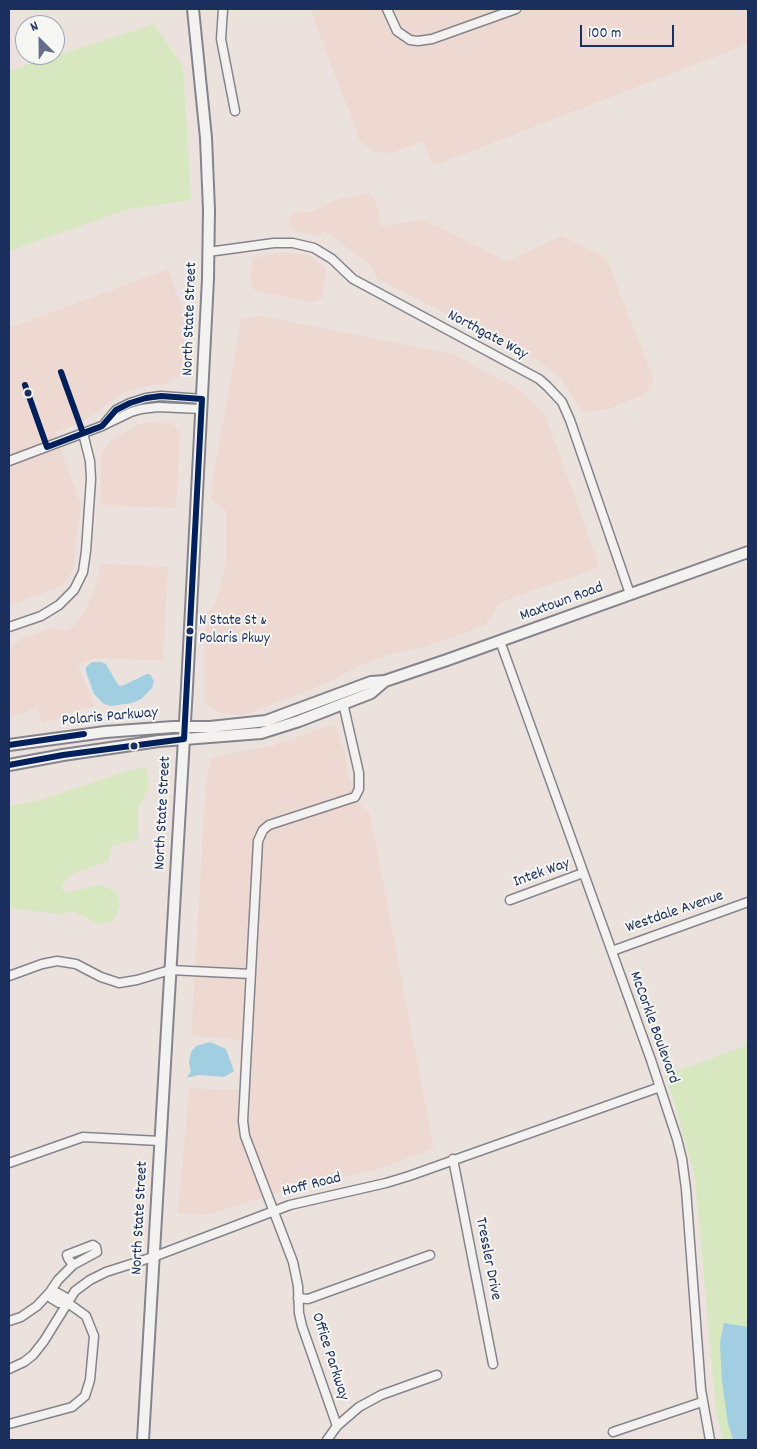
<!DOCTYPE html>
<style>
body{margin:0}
#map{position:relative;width:757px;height:1449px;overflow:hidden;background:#ebe2de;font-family:Dekko,sans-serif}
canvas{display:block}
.frame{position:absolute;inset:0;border:10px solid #1b2f5e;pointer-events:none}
.north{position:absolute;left:15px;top:15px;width:50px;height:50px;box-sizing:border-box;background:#f6f6f2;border:1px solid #9ea6b7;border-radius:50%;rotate:337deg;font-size:14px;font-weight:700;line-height:20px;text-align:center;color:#1b2f5e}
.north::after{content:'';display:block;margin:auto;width:18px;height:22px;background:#646e8b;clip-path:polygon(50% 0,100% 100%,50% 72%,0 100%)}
.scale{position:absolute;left:580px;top:25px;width:94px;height:22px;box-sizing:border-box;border:2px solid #1b2f5e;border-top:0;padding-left:6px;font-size:15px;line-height:18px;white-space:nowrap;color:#1b2f5e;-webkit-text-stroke:4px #f6f6f2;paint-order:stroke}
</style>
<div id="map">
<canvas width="757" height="1449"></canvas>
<div class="frame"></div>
<div class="north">N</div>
<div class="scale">100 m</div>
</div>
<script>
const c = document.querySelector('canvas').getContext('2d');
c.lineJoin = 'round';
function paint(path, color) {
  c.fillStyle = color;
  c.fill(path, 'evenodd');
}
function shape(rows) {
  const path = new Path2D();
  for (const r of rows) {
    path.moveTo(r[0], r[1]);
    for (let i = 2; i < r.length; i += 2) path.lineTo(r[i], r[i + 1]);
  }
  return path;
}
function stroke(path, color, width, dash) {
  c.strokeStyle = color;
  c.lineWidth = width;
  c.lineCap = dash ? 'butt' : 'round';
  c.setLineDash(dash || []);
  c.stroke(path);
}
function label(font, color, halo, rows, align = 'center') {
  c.font = font + ' Dekko,sans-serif';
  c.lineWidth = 4;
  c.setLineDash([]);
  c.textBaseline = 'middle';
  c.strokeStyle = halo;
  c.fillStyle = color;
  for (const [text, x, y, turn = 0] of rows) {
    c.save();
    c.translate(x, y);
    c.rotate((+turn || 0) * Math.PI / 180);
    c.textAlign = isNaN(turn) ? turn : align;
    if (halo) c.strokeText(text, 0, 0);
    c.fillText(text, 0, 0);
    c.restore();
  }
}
const built = shape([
 [310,9,748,9,748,44,433,166,423,141,392,153,374,152,360,141],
 [368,193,374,197,382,227,417,220,426,221,507,261,562,236,606,258,654,379,645,394,608,409,582,412,562,379,538,360,378,279,369,264,324,231,318,238,310,234,292,230,289,227,289,218,295,213,311,212,339,199],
 [283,252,309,255,326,269,322,299,310,303,255,290,249,284,253,258],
 [168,269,182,307,185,330,182,371,179,377,165,385,153,385,134,389,124,393,85,420,55,433,81,504,74,563,70,577,60,586,9,606,9,328],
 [260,316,452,354,520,390,545,414,595,553,598,568,506,600,497,606,496,611,485,625,425,647,391,654,356,667,330,682,244,715,221,713,204,703,204,653,207,613,215,604,226,563,226,511,210,498,241,319],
 [155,422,172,423,180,433,176,508,100,505,102,451,114,438,139,424],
 [101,564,168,567,163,661,96,658,78,665,95,705,43,723,37,708,9,718,9,651,19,640,51,628,67,631,72,628,85,611,96,584],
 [331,725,336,726,338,731,345,753,349,776,362,808,370,813,434,1149,374,1170,309,1183,207,1215,178,1213,189,1088,239,1090,241,1040,191,1036,206,781,211,759,251,749,273,746]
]);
const green = shape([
 [154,24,183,67,191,200,129,209,9,251,9,71],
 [146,767,149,787,138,809,138,839,112,846,108,861,72,874,61,885,63,891,71,892,100,885,117,892,120,906,113,921,98,924,73,911,61,914,9,908,9,806,41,800,127,771],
 [748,1045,748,1440,724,1440,717,1419,695,1177,675,1105,665,1075]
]);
const water = shape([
 [92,662,101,662,106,664,118,685,122,686,147,674,150,674,154,681,152,688,141,699,132,703,111,706,104,704,94,694,86,672,86,667],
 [210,1042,226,1049,234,1071,224,1077,199,1075,187,1078,191,1071,189,1063,191,1052,196,1046],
 [724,1323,748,1327,748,1440,733,1440,728,1423,722,1381,720,1343]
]);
const minor = shape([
 [223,9,221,39,235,111],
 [387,9,397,31,410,40,418,41,432,39,516,9],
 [208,252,274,243,293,243,314,248,332,259,353,279,539,379,547,386,562,402,570,420,630,594],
 [105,423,116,410,130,403,146,398,161,396,202,399],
 [9,461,102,426,131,412,141,409,158,407,201,409],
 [9,627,41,616,59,605,74,590,83,572,86,551,91,479,90,461,83,433],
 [500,641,651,1060,677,1139,682,1159,686,1189,701,1390,710,1440],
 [510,900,583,873],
 [612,951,748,902],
 [9,976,42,964,57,961,76,964,101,977,119,983,137,980,170,970,251,974],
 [453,1159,493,1364],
 [9,1163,83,1137,160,1141],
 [50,1292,56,1292,65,1297,68,1303,59,1303,51,1298,50,1292],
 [298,1298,308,1299,430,1255],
 [9,1321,21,1317,37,1306,50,1292,58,1280,73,1265,97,1252,96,1247,93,1245,67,1255,68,1258,73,1265],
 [9,1369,24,1362,33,1355,44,1341,75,1291,90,1280,106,1272,153,1257,290,1205,386,1183,409,1176,660,1087],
 [9,1424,72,1407,85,1396,90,1380,94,1336,86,1316,68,1303],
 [337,1426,302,1326,299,1313,298,1286,293,1262,245,1136,243,1121,258,841,263,830,269,825,355,797,359,789,359,773,343,703],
 [613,1432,702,1402],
 [327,1440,337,1426,359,1407,381,1395,437,1375]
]);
const major = shape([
 [9,745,105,732,173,727,210,727,266,721,371,682,385,681,447,660,748,552],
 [9,765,63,755,159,741,261,733,299,721,371,693,385,681],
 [143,1440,187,687,208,279,209,210,206,138,193,9]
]);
const bus1 = shape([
 [61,372,83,433],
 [25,385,47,447,100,427],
 [9,745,84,734],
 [9,765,63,755,184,739,202,399,161,396,146,398,130,403,116,410,102,426,83,433]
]);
const markers = [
 [28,393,4.5,"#1b2f5e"],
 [190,631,4.5,"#1b2f5e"],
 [134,746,4.5,"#1b2f5e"]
];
const busNames = [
 ["N State St &",199,622],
 ["Polaris Pkwy",199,640]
];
const streetNames = [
 ["North State Street",191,319,-88],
 ["Northgate Way",487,336,28],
 ["Maxtown Road",562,603,-20],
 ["Polaris Parkway",110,718,-5],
 ["North State Street",164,813,-87],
 ["Intek Way",542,874,-20],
 ["Westdale Avenue",675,913,-19],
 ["McCorkle Boulevard",653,1028,70],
 ["Hoff Road",312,1186,-14],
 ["North State Street",141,1218,-87],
 ["Tressler Drive",487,1259,79],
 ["Office Parkway",329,1357,72]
];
paint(built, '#edd9d1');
paint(green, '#d7e7bf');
paint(water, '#a1cee1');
stroke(minor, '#85848c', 11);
stroke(major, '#85848c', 14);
stroke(minor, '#f4f2f0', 8);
stroke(major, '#f4f2f0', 10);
stroke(bus1, '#00205b', 6);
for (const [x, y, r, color] of markers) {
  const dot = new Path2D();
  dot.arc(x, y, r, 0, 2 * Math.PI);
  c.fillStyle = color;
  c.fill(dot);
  stroke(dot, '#f6f6f2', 2);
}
label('15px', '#1b2f5e', '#f6f6f2', busNames, 'left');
label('16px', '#1b2f5e', '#f6f6f2', streetNames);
</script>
